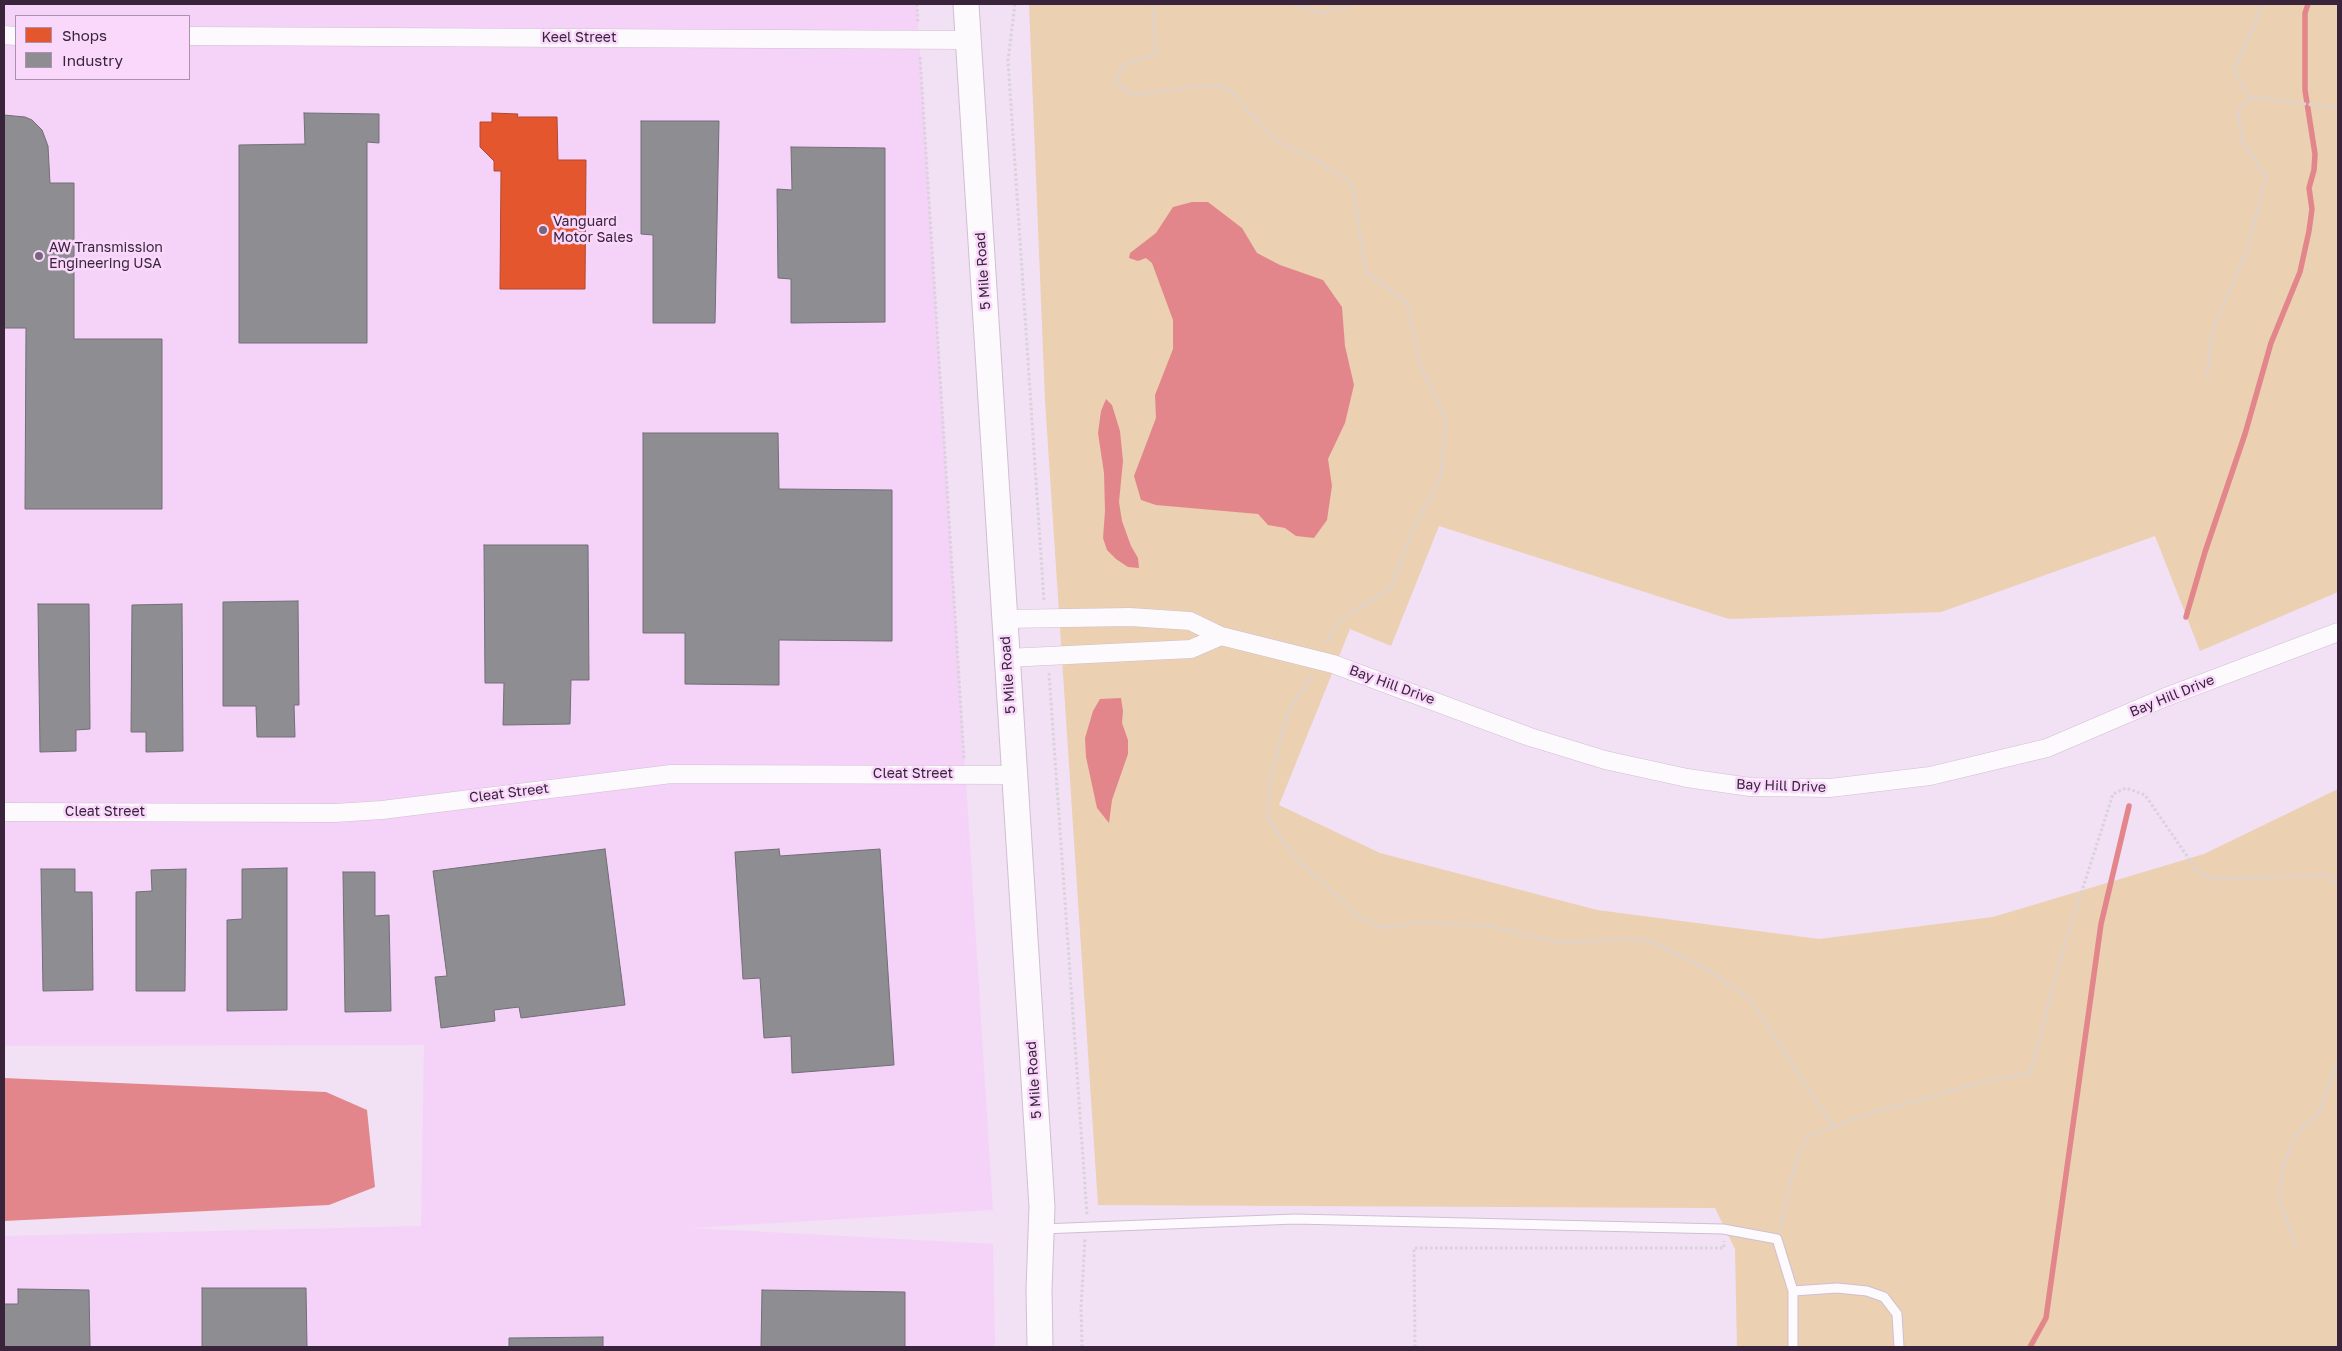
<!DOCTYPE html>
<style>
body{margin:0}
#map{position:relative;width:2342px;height:1351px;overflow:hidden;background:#f2e0f4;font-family:"Golos Text",sans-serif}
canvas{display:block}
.frame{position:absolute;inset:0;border:5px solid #39243b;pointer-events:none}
.legend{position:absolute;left:15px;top:15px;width:175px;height:65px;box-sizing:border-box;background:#f9d8fc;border:1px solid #ac90af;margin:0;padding:6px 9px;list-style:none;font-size:15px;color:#39243b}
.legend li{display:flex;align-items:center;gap:10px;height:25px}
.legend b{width:25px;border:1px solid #ac90af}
</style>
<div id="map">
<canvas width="2342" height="1351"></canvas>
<div class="frame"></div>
<ul class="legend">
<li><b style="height:14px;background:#e4572e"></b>Shops</li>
<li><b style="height:14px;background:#8d8d92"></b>Industry</li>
</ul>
</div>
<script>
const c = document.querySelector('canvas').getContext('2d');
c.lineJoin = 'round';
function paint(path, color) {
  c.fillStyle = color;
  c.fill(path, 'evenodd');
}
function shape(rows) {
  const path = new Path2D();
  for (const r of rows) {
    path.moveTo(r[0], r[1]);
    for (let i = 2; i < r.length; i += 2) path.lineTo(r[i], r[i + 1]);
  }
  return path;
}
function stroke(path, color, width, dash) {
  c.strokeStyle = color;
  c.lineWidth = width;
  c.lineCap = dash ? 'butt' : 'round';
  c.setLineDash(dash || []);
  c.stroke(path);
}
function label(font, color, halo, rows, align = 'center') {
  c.font = font + ' "Golos Text",sans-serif';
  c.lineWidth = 5;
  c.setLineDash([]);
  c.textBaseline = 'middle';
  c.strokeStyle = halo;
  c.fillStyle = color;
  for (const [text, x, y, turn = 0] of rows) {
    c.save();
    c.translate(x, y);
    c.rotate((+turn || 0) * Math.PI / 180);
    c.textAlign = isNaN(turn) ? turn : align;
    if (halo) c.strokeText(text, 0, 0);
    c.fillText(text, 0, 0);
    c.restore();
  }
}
const built = shape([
 [4,4,917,4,993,1210,692,1228,993,1244,995,1347,4,1347,4,1236,421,1226,424,1045,4,1046],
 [16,16,189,16,189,79,16,79]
]);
const green = shape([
 [1029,4,2338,4,2338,592,2200,651,2155,536,1941,612,1729,619,1439,526,1391,646,1350,629,1279,805,1380,853,1597,910,1819,939,1993,917,2204,854,2338,789,2338,1347,1737,1347,1735,1249,1715,1208,1098,1205,1045,400]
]);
const water = shape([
 [1192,202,1208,202,1242,228,1257,253,1280,265,1323,280,1342,307,1345,346,1354,385,1345,423,1328,459,1332,486,1327,520,1314,538,1296,536,1285,528,1268,525,1258,514,1156,505,1141,500,1134,476,1156,418,1155,395,1173,349,1173,320,1152,263,1146,258,1138,261,1129,258,1130,253,1156,233,1173,207],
 [1106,399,1112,405,1120,431,1123,461,1119,502,1122,521,1131,546,1138,558,1139,568,1128,567,1116,559,1107,550,1103,538,1105,511,1104,473,1098,433,1101,411],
 [1121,698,1123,711,1122,723,1128,740,1128,754,1112,800,1109,823,1097,808,1086,757,1085,738,1093,711,1100,699],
 [4,1078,326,1092,367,1110,375,1187,329,1205,4,1221]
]);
const shops = shape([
 [492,113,518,114,517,117,557,117,558,160,586,160,585,289,500,289,501,171,494,171,494,161,480,147,480,122,492,122,492,113]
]);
const industry = shape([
 [304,113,379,114,379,143,367,142,367,343,239,343,239,145,305,144,304,113],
 [4,115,25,117,32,120,42,130,48,146,50,183,74,183,74,339,162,339,162,509,25,509,26,328,4,328,4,115],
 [641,121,719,121,715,323,653,323,653,235,641,234,641,121],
 [791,147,885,148,885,322,791,323,791,279,778,278,777,189,792,190,791,147],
 [643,433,778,433,779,489,892,490,892,641,779,640,779,685,685,684,685,633,643,633,643,433],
 [484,545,588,545,589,680,571,680,570,724,503,725,504,683,485,683,484,545],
 [298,601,299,705,294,705,295,737,257,737,256,706,223,706,223,602,298,601],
 [38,604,89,604,90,729,76,730,76,751,40,752,38,604],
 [182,604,183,751,146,752,146,732,131,732,132,605,182,604],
 [605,849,625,1005,521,1018,519,1007,494,1010,495,1021,441,1028,435,977,447,976,433,871,605,849],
 [779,849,780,856,880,849,894,1065,792,1073,791,1036,764,1038,760,978,743,979,735,852,779,849],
 [287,868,287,1010,227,1011,227,920,242,919,242,869,287,868],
 [41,869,75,869,75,892,92,892,93,990,43,991,41,869],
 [186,869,185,991,136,991,136,892,152,891,151,870,186,869],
 [343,872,375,872,375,916,389,915,391,1011,345,1012,343,872],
 [202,1288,306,1288,307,1347,202,1347,202,1288],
 [18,1289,89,1290,90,1347,4,1347,4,1304,18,1304,18,1289],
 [762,1290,905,1292,905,1347,761,1347,762,1290],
 [603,1337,603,1347,509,1347,509,1338,603,1337]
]);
const stream = shape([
 [2186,617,2205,552,2245,434,2271,343,2300,272,2309,231,2312,209,2309,188,2314,170,2315,154,2305,90,2305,13,2308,4],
 [2030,1347,2046,1318,2101,924,2129,806]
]);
const path = shape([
 [917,4,918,23],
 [1015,4,1008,60,1044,601],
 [1153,4,1156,54,1123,65,1115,83,1133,95,1199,86,1227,87,1274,139,1316,160,1352,183,1366,272,1407,303,1420,364,1446,419,1441,477,1413,529,1391,588,1338,621,1326,645],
 [1292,4,1322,13,1354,4],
 [920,57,964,759],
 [2249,97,2338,108],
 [2207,377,2213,329,2247,251,2266,176,2242,141,2238,111,2249,97,2234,70,2263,4],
 [1049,673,1087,1215],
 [1312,676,1288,712,1270,780,1267,817,1294,856,1359,917,1383,928,1422,922,1489,926,1562,943,1619,939,1650,941,1707,969,1751,1000,1833,1127],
 [1780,1228,1796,1161,1808,1136,1865,1115,1971,1085,2030,1073,2062,953,2113,794,2126,788,2145,795,2198,872,2215,879,2327,875,2338,884],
 [2296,1245,2279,1200,2284,1163,2298,1132,2319,1113,2335,1068,2338,1063],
 [1082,1347,1081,1307,1085,1239],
 [1415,1347,1414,1248,1724,1248,1724,1241]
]);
const lane = shape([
 [1042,1229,1295,1219,1723,1229,1777,1239,1793,1291,1793,1347],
 [1793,1291,1837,1288,1867,1291,1884,1297,1897,1314,1899,1347]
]);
const street = shape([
 [4,35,16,36],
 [189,36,968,40],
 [1004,619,1130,617,1190,621,1221,636,1333,664,1530,737,1605,760,1687,778,1750,787,1830,788,1930,776,2047,748,2166,697,2338,632],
 [1007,658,1191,649,1221,636],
 [4,812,335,813,382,810,671,774,1015,775]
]);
const secondary = shape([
 [966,4,1042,1207,1039,1290,1040,1347]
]);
const markers = [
 [543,230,5,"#7a667c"],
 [39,256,5,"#7a667c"]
];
const streetNames = [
 ["Keel Street",579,38],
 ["5 Mile Road",983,271,-94],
 ["5 Mile Road",1008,675,-94],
 ["Bay Hill Drive",1392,685,20],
 ["Bay Hill Drive",2172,696,-22],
 ["Cleat Street",913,774],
 ["Bay Hill Drive",1781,786,2],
 ["Cleat Street",509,793,-7],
 ["Cleat Street",105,812],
 ["5 Mile Road",1034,1080,-94]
];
const poiNames = [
 ["Vanguard",553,222],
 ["Motor Sales",553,238],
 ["AW Transmission",49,248],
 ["Engineering USA",49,264]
];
paint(built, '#f5d3f9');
paint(green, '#ebd0b1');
paint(water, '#e3868c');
paint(shops, '#e4572e');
stroke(shops, '#b14832', 1);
paint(industry, '#8d8d92');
stroke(industry, '#746e78', 1);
stroke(stream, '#e3868c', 5.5);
stroke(lane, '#d0bed2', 11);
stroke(street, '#d0bed2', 19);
stroke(secondary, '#d0bed2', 27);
stroke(path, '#d8d2d9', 3, [2.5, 2.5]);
stroke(lane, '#fdfafd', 9);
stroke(street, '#fdfafd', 18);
stroke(secondary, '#fdfafd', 25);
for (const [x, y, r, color] of markers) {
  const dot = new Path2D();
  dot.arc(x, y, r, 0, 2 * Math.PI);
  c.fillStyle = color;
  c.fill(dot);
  stroke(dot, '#f9d8fc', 2);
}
label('14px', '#39243b', '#f9d8fc', streetNames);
label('14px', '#39243b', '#f9d8fc', poiNames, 'left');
</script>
